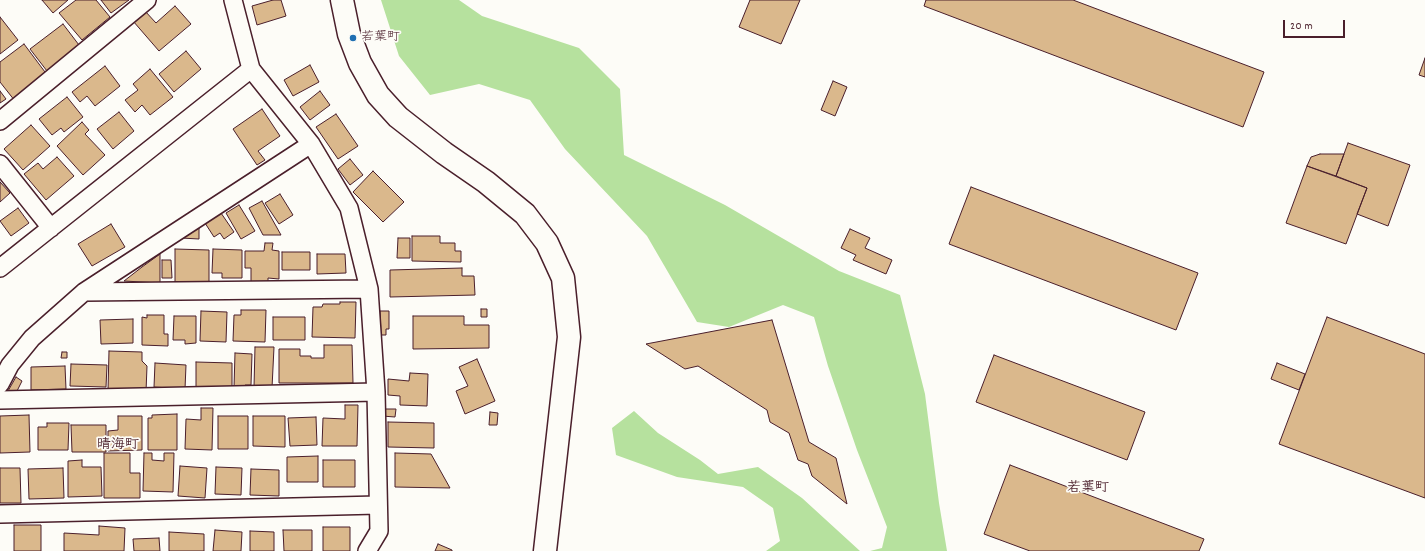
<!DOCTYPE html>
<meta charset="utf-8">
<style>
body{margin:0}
#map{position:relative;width:1425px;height:551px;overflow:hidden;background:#fdfcf7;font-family:Dekko,sans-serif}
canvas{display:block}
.scale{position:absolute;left:1283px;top:20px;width:62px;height:18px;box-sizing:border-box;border:2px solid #4a1f2b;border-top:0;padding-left:5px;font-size:12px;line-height:14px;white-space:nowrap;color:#4a1f2b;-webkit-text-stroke:3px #fdfcf7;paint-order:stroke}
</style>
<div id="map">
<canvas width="1425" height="551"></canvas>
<div class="scale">20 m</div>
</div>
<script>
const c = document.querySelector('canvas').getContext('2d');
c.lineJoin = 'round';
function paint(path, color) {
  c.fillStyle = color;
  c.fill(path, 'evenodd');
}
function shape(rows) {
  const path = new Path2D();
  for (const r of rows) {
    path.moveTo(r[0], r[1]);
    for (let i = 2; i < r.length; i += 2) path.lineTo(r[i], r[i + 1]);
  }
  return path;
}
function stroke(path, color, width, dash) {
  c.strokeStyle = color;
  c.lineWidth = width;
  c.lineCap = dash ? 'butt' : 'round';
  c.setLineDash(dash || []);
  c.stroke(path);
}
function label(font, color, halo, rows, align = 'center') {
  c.font = font + ' Dekko,"Klee One",sans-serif';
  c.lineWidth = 3.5;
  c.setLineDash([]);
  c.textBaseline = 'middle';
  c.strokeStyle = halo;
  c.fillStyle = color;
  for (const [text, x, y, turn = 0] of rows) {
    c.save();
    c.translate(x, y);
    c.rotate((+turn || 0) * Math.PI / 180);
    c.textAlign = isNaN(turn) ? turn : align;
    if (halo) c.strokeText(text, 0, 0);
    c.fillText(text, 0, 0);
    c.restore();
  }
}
const green = shape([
 [381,0,459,0,482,16,579,48,620,89,624,155,725,205,839,271,900,295,925,394,939,503,947,551,870,551,882,548,887,527,857,450,828,366,814,317,783,305,729,327,697,322,647,236,565,149,530,100,479,84,430,95,399,56],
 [634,411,658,433,700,460,718,474,758,467,802,498,860,551,766,551,780,541,773,508,743,487,677,477,616,455,612,428]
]);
const building = shape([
 [42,0,68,0,53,13,42,0],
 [76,0,96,0,110,17,82,40,59,13,76,0],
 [101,0,129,0,111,13,101,0],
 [273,0,281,0,286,16,257,25,252,6,273,0],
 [750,0,800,0,781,44,739,27,750,0],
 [926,0,1073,0,1264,72,1243,127,924,6,926,0],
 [175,6,191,24,159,51,133,21,145,11,156,23,175,6],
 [0,17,18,40,0,54,0,17],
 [63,24,79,45,47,71,30,49,63,24],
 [24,44,48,76,15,101,0,82,0,62,24,44],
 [186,51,201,69,174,92,159,74,186,51],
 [1425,58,1425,77,1419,75,1425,58],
 [310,65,319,82,293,96,284,80,310,65],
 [105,66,120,86,95,106,87,96,80,102,72,92,105,66],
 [150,69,173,97,150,115,142,105,135,112,125,100,138,90,133,84,150,69],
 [833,81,847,87,835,116,821,110,833,81],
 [0,91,6,99,0,103,0,91],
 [320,91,330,105,310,120,300,107,320,91],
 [67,97,83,117,64,132,61,128,52,135,39,119,67,97],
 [262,109,280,136,258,151,265,160,257,165,233,129,262,109],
 [119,112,134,131,113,149,97,129,119,112],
 [336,114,358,146,338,159,316,127,336,114],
 [82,122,89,130,85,134,105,155,83,175,57,146,82,122],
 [31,125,50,146,23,170,4,149,31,125],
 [1348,143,1410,165,1388,226,1357,214,1367,188,1336,176,1348,143],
 [1320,154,1344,154,1336,176,1307,166,1311,157,1320,154],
 [57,157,74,176,46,200,24,174,38,163,43,169,57,157],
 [350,159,363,175,350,185,338,169,350,159],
 [1307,166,1367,188,1346,244,1286,223,1307,166],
 [373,171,404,202,383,222,353,192,373,171],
 [0,182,10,193,0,202,0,182],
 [971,187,1198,273,1176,330,949,244,971,187],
 [280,194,293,215,279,224,265,203,280,194],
 [262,201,281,235,263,235,249,208,262,201],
 [239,205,255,231,241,239,226,213,239,205],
 [18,208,29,223,11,236,0,221,18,208],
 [221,213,234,232,224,239,220,233,214,237,205,223,221,213],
 [111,224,125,247,92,266,78,244,111,224],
 [199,228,199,239,181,238,199,228],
 [850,229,870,238,865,248,892,260,886,274,853,260,856,255,841,248,850,229],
 [412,236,440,236,440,243,455,243,455,251,461,251,461,262,412,261,412,236],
 [398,238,410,238,410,258,397,258,398,238],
 [265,243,273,243,272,250,279,251,279,279,268,278,268,282,251,282,251,268,245,268,245,251,264,251,265,243],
 [175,249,209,250,209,283,175,282,175,249],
 [213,249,242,250,242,278,222,278,222,273,212,273,213,249],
 [282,252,310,252,310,270,282,270,282,252],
 [160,254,160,283,124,281,142,267,160,254],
 [317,254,345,254,346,273,317,274,317,254],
 [162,260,171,260,172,278,162,278,162,260],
 [462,268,462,276,474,276,475,295,390,297,390,270,462,268],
 [340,302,356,302,355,338,312,337,313,307,322,307,323,304,340,304,340,302],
 [481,309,487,309,487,317,481,317,481,309],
 [241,310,266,310,265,342,233,341,234,315,241,315,241,310],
 [201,311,227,312,226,342,200,341,201,311],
 [380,311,389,311,389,329,386,329,386,335,381,335,380,311],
 [147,315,164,315,164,334,168,334,168,346,142,345,142,317,147,318,147,315],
 [174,316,196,316,196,343,185,344,185,340,173,340,174,316],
 [413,316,464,316,464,325,489,325,489,348,413,349,413,316],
 [273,317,305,317,305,340,273,340,273,317],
 [1327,317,1425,354,1425,498,1279,444,1327,317],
 [133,319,133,343,101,344,100,320,133,319],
 [772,320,809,442,836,458,847,504,812,476,808,464,798,460,789,433,770,422,767,410,698,366,685,369,646,344,772,320],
 [324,345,352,345,353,383,279,383,279,349,300,349,300,356,311,356,311,358,324,358,324,345],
 [255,347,274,347,272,388,254,387,255,347],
 [109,351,142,352,142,361,147,366,146,392,108,391,109,351],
 [62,352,67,352,67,358,61,358,62,352],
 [235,353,252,354,251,385,245,385,245,389,234,388,235,353],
 [994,355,1145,412,1127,460,976,402,994,355],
 [477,359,495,401,465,414,456,391,468,386,459,367,477,359],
 [196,362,232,363,232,387,196,387,196,362],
 [155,363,186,365,185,389,154,387,155,363],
 [1277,363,1305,374,1299,390,1271,379,1277,363],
 [71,364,107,365,106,387,70,386,71,364],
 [65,366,66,389,31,390,31,367,65,366],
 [410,373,428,374,427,406,400,405,400,396,388,395,388,379,409,381,410,373],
 [16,377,22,381,15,395,8,391,16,377],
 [345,405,358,405,357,446,322,446,323,418,345,419,345,405],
 [201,408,213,408,212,450,185,449,186,419,201,420,201,408],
 [382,409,396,409,395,417,382,416,382,409],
 [490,412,498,413,497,425,489,425,490,412],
 [177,414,177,450,148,450,148,418,152,418,152,415,177,414],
 [29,415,30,452,0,453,0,416,29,415],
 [118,416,142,416,142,450,108,451,108,431,118,430,118,416],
 [218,416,248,416,248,449,218,449,218,416],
 [253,416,285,416,285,447,253,446,253,416],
 [316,417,317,445,290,446,288,418,316,417],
 [388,422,434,423,434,448,388,447,388,422],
 [47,423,69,423,68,450,38,450,38,427,47,427,47,423],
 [71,425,106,425,106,452,72,452,71,425],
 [104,453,130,453,130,473,140,473,140,498,104,498,104,453],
 [144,453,152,453,152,460,164,461,164,453,174,453,173,492,143,491,144,453],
 [395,453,431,454,450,488,395,487,395,453],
 [318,456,318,482,287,482,287,457,318,456],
 [82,460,82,467,101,467,102,496,68,497,68,461,82,460],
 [323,460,355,460,355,487,323,487,323,460],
 [1010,465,1204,539,1199,551,1030,551,984,534,1010,465],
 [180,466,207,468,205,498,178,496,180,466],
 [216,467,242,468,241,495,215,494,216,467],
 [0,468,20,468,21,503,0,503,0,468],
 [63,468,64,498,29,499,28,469,63,468],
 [251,469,279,470,279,496,250,495,251,469],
 [14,525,41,525,41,551,14,551,14,525],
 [99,526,125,528,124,551,64,551,64,533,99,535,99,526],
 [323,527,350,527,350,551,323,551,323,527],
 [215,530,242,532,241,551,213,551,215,530],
 [283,530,312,530,312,551,284,551,283,530],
 [250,531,274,532,274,551,250,551,250,531],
 [169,532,204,534,204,551,169,551,169,532],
 [159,538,160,551,134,551,133,539,159,538],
 [438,544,452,550,452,551,435,551,438,544]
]);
const minor = shape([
 [233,0,251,69,311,144,349,208,369,289,376,392,379,531,367,551],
 [0,121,147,0],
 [0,164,51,228],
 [0,268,251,69],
 [84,292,369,289],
 [0,384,10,365,32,338,84,292,311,144],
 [0,400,376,392],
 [0,514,378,505]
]);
const tertiary = shape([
 [342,0,349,34,360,63,378,95,398,117,444,153,486,182,525,214,547,243,563,278,569,337,545,551]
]);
const markers = [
 [353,38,4,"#1f6fb2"]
];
const poiNames = [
 ["若葉町",361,38]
];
const neighbourhoodNames = [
 ["晴海町",118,446],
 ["若葉町",1088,489]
];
paint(green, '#b6e19e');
paint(building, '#dab88c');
stroke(building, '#4a1f2b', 1);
stroke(minor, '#4a1f2b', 20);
stroke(tertiary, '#4a1f2b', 25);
stroke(minor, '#fdfcf7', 17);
stroke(tertiary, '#fdfcf7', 22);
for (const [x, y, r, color] of markers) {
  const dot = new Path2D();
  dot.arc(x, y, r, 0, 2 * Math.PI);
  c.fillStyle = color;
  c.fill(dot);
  stroke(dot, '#fdfcf7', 1.5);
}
label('13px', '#4a1f2b', '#fdfcf7', poiNames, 'left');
label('bold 14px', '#4a1f2b', '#fdfcf7', neighbourhoodNames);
</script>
